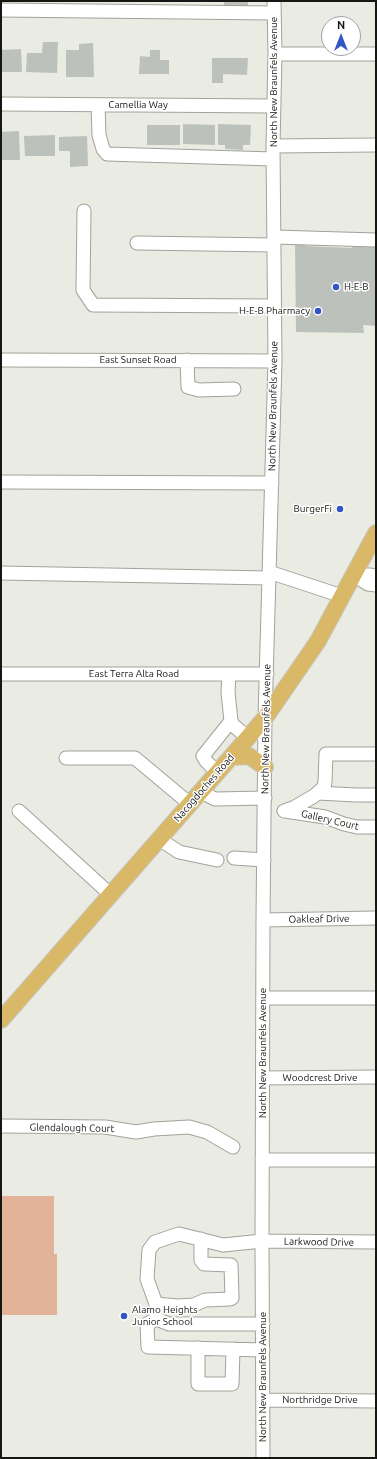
<!DOCTYPE html>
<style>
body{margin:0}
#map{position:relative;width:377px;height:1459px;overflow:hidden;background:#eaebe2;font-family:Ubuntu,sans-serif}
canvas{display:block}
.frame{position:absolute;inset:0;border:2px solid #161613;pointer-events:none}
.north{position:absolute;left:321px;top:16px;width:40px;height:40px;box-sizing:border-box;background:#fff;border:1px solid #a2a2a1;border-radius:50%;rotate:0deg;font-size:11px;font-weight:700;line-height:16px;text-align:center;color:#161613}
.north::after{content:'';display:block;margin:auto;width:14px;height:18px;background:#3555c6;clip-path:polygon(50% 0,100% 100%,50% 72%,0 100%)}
</style>
<div id="map">
<canvas width="377" height="1459"></canvas>
<div class="frame"></div>
<div class="north">N</div>
</div>
<script>
const c = document.querySelector('canvas').getContext('2d');
c.lineJoin = 'round';
function paint(path, color) {
  c.fillStyle = color;
  c.fill(path, 'evenodd');
}
function shape(rows) {
  const path = new Path2D();
  for (const r of rows) {
    path.moveTo(r[0], r[1]);
    for (let i = 2; i < r.length; i += 2) path.lineTo(r[i], r[i + 1]);
  }
  return path;
}
function stroke(path, color, width, dash) {
  c.strokeStyle = color;
  c.lineWidth = width;
  c.lineCap = dash ? 'butt' : 'round';
  c.setLineDash(dash || []);
  c.stroke(path);
}
function label(font, color, halo, rows, align = 'center') {
  c.font = font + ' Ubuntu,sans-serif';
  c.lineWidth = 3;
  c.setLineDash([]);
  c.textBaseline = 'middle';
  c.strokeStyle = halo;
  c.fillStyle = color;
  for (const [text, x, y, turn = 0] of rows) {
    c.save();
    c.translate(x, y);
    c.rotate((+turn || 0) * Math.PI / 180);
    c.textAlign = isNaN(turn) ? turn : align;
    if (halo) c.strokeText(text, 0, 0);
    c.fillText(text, 0, 0);
    c.restore();
  }
}
const green = shape([
 [1,1196,54,1196,54,1254,57,1254,57,1315,1,1315]
]);
const building = shape([
 [224,1,248,1,248,8,224,7],
 [43,42,58,42,57,73,26,72,27,53,42,53],
 [93,43,94,77,66,77,66,50,79,50,79,44],
 [21,49,22,72,1,72,1,50],
 [150,50,160,50,160,60,169,60,169,74,139,74,140,56,150,57],
 [212,58,248,58,247,75,223,74,223,83,212,83],
 [183,124,215,125,215,145,183,144],
 [218,124,251,125,250,145,243,145,243,150,225,149,225,145,218,145],
 [147,125,180,125,180,145,147,145],
 [19,131,20,160,1,160,1,132],
 [55,135,55,156,25,156,24,136],
 [87,136,88,166,70,167,70,151,59,151,59,137],
 [351,241,376,242,376,326,363,325,364,333,296,332,295,244,305,243,305,246,352,248]
]);
const minor = shape([
 [1,10,274,13],
 [275,54,376,54],
 [1,104,274,106],
 [98,105,99,135,103,149,107,154,273,159],
 [273,146,376,145],
 [84,211,83,290,93,305,274,306],
 [274,237,376,240],
 [137,243,274,245],
 [1,360,275,361],
 [187,360,188,387,199,390,234,389],
 [1,482,272,483],
 [356,570,363,581,368,584,376,585],
 [269,572,342,596],
 [1,573,269,578],
 [361,576,369,575,376,576],
 [1,674,267,674],
 [229,674,228,692,231,721,233,725,248,738],
 [66,758,135,758,190,804],
 [218,773,206,761,203,756,231,721],
 [201,792,215,799,265,798],
 [318,793,356,795,376,795],
 [19,811,111,895],
 [284,811,295,807,314,796,324,787,325,782,326,754,376,754],
 [285,811,325,817,344,824,357,827,376,827],
 [159,839,179,852,217,860],
 [234,858,264,860],
 [263,920,376,918],
 [263,998,376,998],
 [263,1078,376,1077],
 [1,1126,105,1127,136,1132,154,1129,189,1127,207,1132,233,1147],
 [262,1160,376,1160],
 [156,1304,178,1306,194,1305,205,1300,230,1299,232,1298,231,1265,204,1264,201,1260,201,1239],
 [156,1319,147,1324,148,1347,263,1350],
 [263,1324,169,1324,156,1319,156,1304,147,1279,149,1250,155,1242,179,1234,223,1245,262,1241,376,1242],
 [198,1348,198,1384,232,1384,233,1349],
 [264,1400,376,1401],
 [263,1458,262,1241,263,920,265,718,275,361,273,146,275,54,274,1]
]);
const major = shape([
 [231,757,249,756,265,767],
 [1,1020,265,718,318,641,376,533]
]);
const markers = [
 [336,287,4,"#3555c6"],
 [318,311,4,"#3555c6"],
 [340,509,4,"#3555c6"],
 [124,1316,4,"#3555c6"]
];
const streetNames = [
 ["North New Braunfels Avenue",274,82,-90],
 ["Camellia Way",138,105],
 ["East Sunset Road",138,360],
 ["North New Braunfels Avenue",273,406,-89],
 ["East Terra Alta Road",134,674],
 ["North New Braunfels Avenue",266,729,-89],
 ["Nacogdoches Road",204,788,-49],
 ["Gallery Court",330,820,13],
 ["Oakleaf Drive",319,919,-1],
 ["North New Braunfels Avenue",263,1053,-90],
 ["Woodcrest Drive",320,1078],
 ["Glendalough Court",72,1128,1],
 ["Larkwood Drive",319,1242,1],
 ["North New Braunfels Avenue",263,1377,-90],
 ["Northridge Drive",320,1400]
];
const poiNames = [
 ["H-E-B",344,287],
 ["H-E-B Pharmacy",310,311,"right"],
 ["BurgerFi",332,509,"right"],
 ["Alamo Heights",132,1310],
 ["Junior School",132,1322]
];
paint(green, '#e2b299');
paint(building, '#bcc2bb');
stroke(minor, '#a2a29a', 15);
stroke(major, '#c7c7c6', 18);
stroke(minor, '#fff', 13);
stroke(major, '#d9b967', 16);
for (const [x, y, r, color] of markers) {
  const dot = new Path2D();
  dot.arc(x, y, r, 0, 2 * Math.PI);
  c.fillStyle = color;
  c.fill(dot);
  stroke(dot, '#fff', 1.5);
}
label('10px', '#161613', '#fff', streetNames);
label('10px', '#161613', '#fff', poiNames, 'left');
</script>
